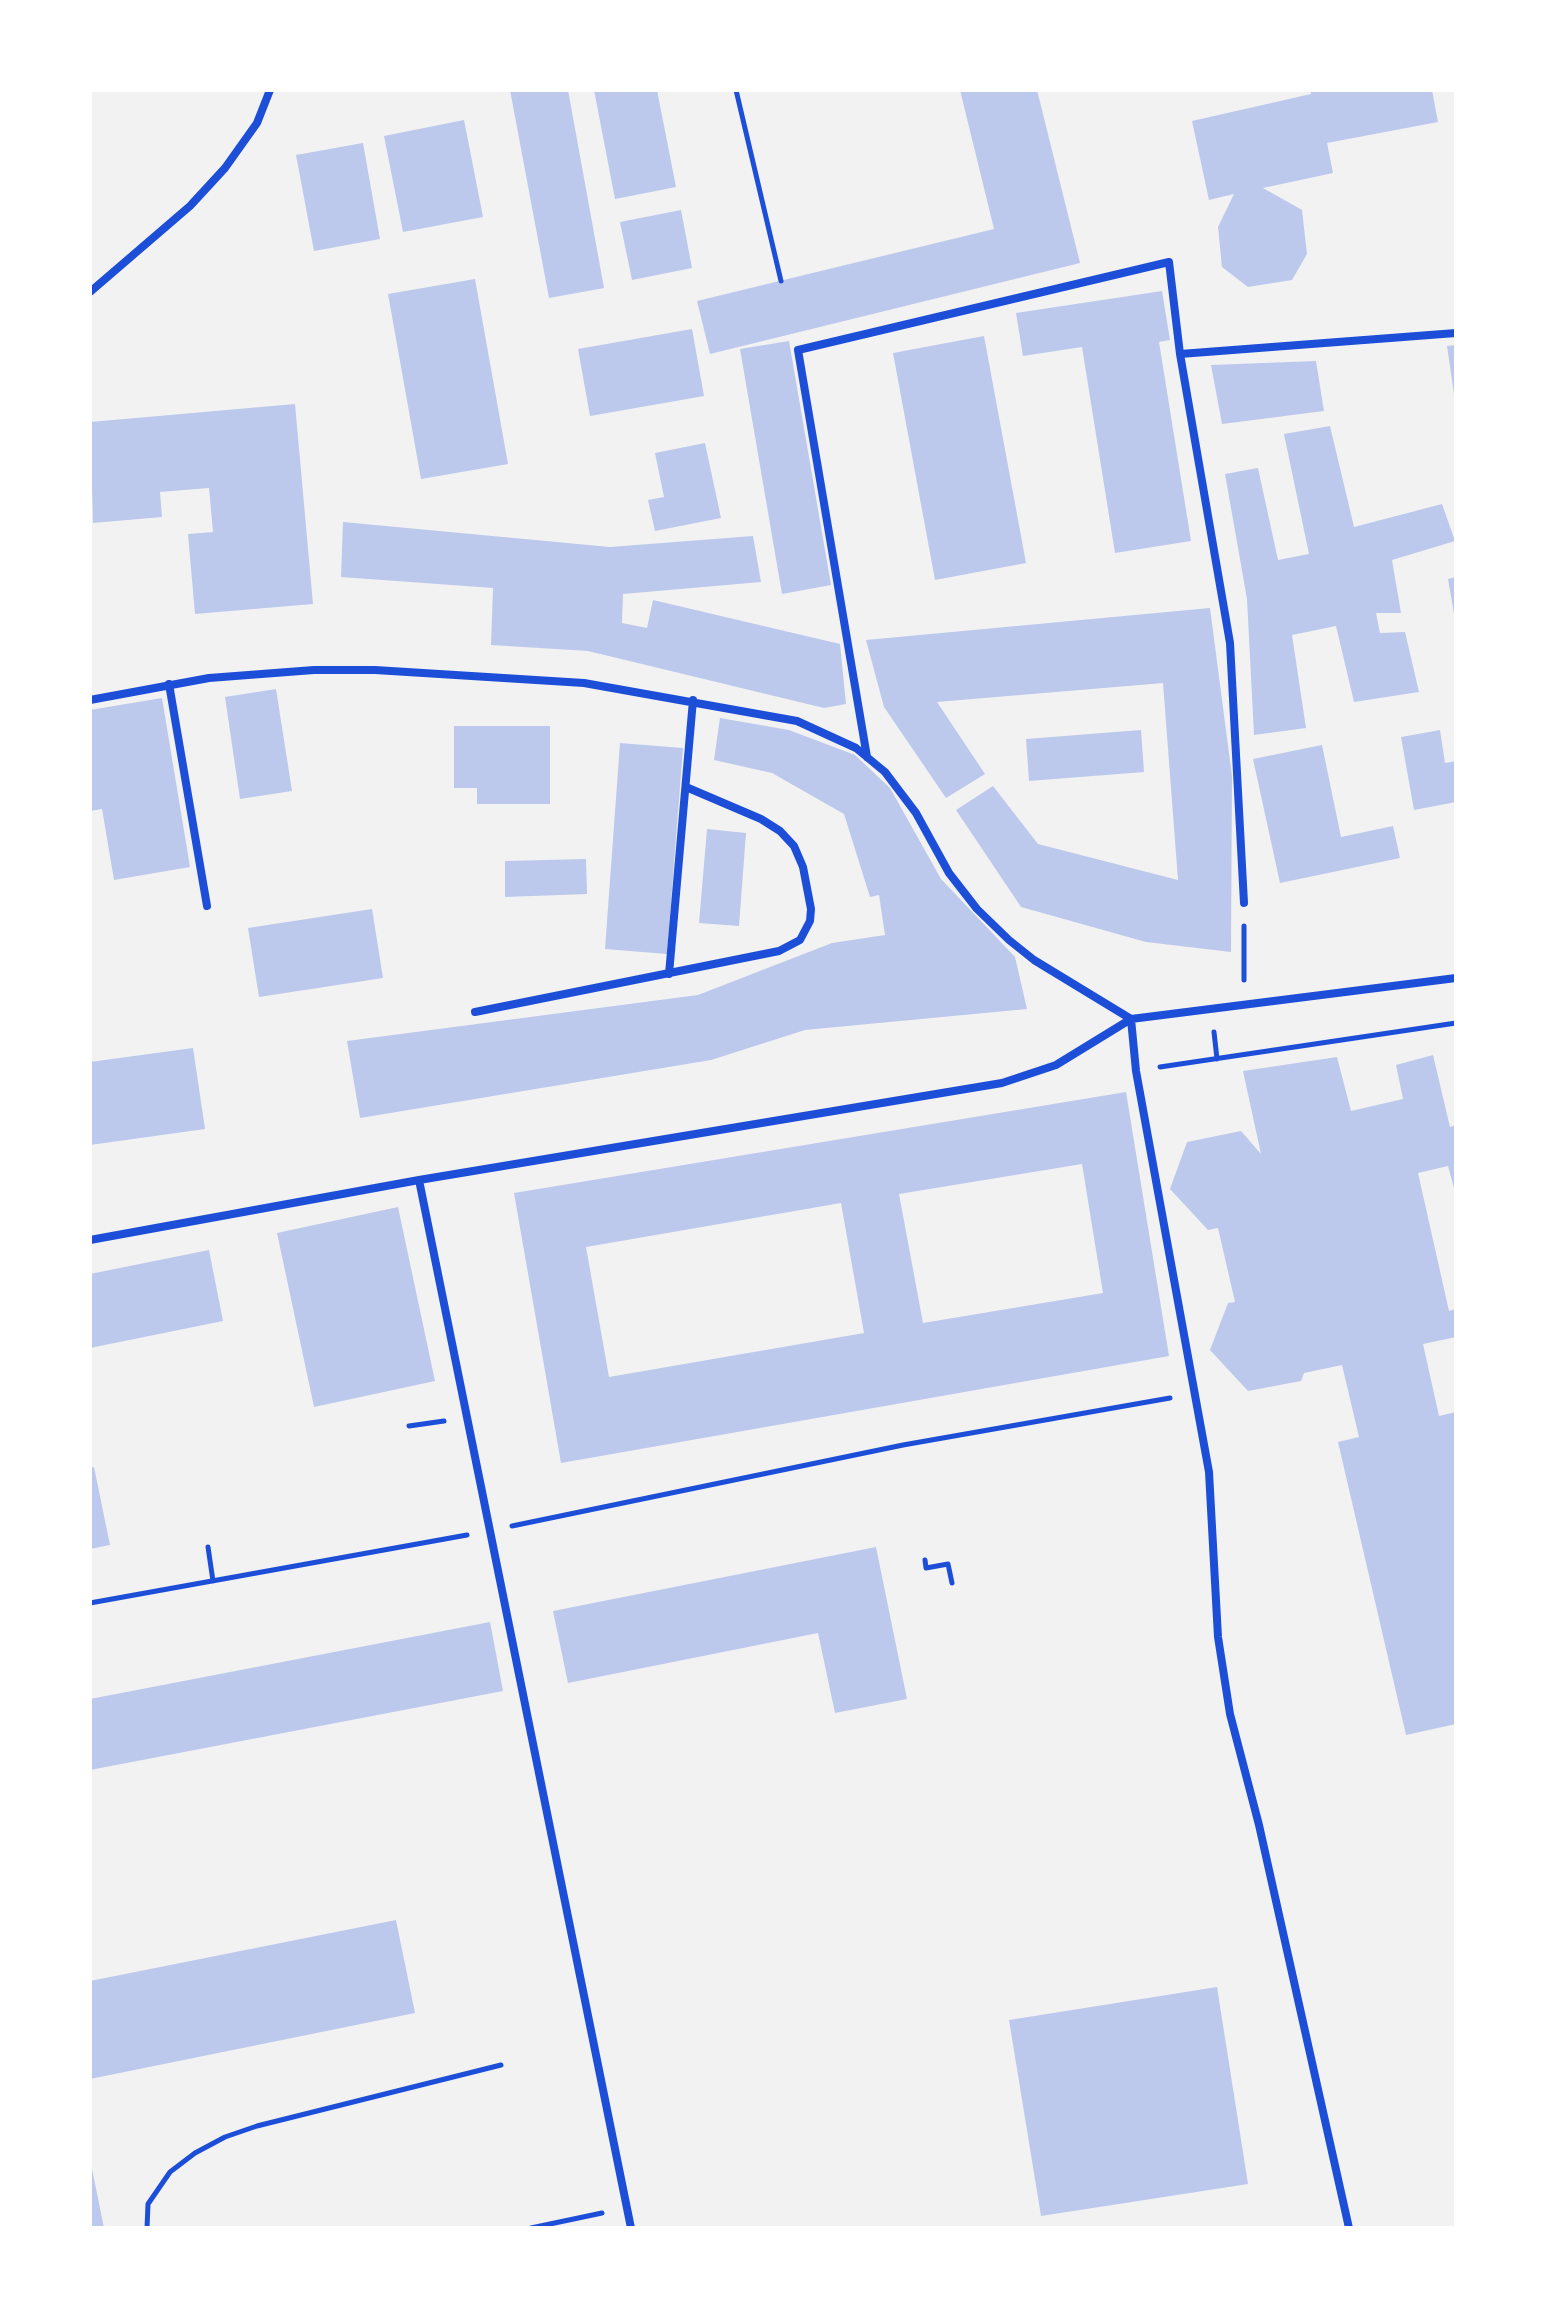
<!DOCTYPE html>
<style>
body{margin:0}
#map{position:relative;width:1546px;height:2318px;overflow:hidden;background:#f2f2f2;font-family:"PT Sans",sans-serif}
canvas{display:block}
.frame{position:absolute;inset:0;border:92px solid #fff;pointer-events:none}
</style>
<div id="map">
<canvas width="1546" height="2318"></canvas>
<div class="frame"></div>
</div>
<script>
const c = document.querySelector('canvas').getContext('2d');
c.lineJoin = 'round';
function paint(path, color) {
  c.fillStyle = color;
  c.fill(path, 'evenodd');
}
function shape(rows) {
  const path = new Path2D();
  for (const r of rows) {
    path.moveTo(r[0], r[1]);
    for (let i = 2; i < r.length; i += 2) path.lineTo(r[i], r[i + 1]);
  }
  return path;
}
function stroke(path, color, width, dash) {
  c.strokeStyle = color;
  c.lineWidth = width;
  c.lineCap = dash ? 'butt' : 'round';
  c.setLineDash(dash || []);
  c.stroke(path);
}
const building = shape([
 [510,90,568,90,604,288,549,298],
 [594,90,657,90,676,187,615,199],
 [960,90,1037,90,1080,263,710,354,697,301,994,229],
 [1310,90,1432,90,1438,122,1327,143,1333,173,1263,188,1302,210,1307,254,1292,280,1248,287,1222,267,1218,227,1234,194,1209,200,1192,121,1311,94],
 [464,120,483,217,403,232,384,136],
 [363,143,380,239,314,251,296,155],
 [681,210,692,268,632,280,620,222],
 [475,279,508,464,421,479,388,294],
 [1162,291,1170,340,1159,342,1191,541,1115,553,1082,347,1023,356,1016,313],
 [692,329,704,396,590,416,578,349],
 [984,336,1026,563,935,580,893,353],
 [789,341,831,585,782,594,740,349],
 [1456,345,1456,394,1454,394,1447,346],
 [1316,361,1324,411,1222,424,1211,365],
 [295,404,313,604,195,614,188,534,213,532,209,488,160,492,162,517,93,523,90,422],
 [1330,426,1354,527,1442,504,1455,541,1392,560,1401,613,1376,613,1380,633,1405,632,1419,692,1354,702,1336,626,1292,635,1306,728,1254,735,1247,599,1225,474,1258,468,1278,560,1309,554,1284,434],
 [705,443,721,518,655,531,648,500,664,497,655,453],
 [343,522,610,547,753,536,761,582,623,594,622,623,647,628,653,600,840,644,846,704,824,708,588,651,491,645,493,588,341,577],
 [1456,577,1456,613,1454,614,1448,579],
 [1210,608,1232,776,1231,952,1146,942,1021,907,956,810,993,786,1038,844,1178,880,1163,683,937,702,985,774,946,798,884,707,866,640],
 [276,689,292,791,240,799,225,697],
 [162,698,190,867,114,880,102,809,90,811,90,710],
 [720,718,789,730,855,755,890,788,941,879,1015,957,1027,1009,805,1030,711,1060,360,1118,347,1041,698,995,832,943,885,935,879,895,870,897,844,814,772,773,714,760],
 [454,726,550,726,550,804,477,804,477,788,454,788],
 [1141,730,1144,772,1029,781,1026,739],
 [1440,730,1445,763,1456,761,1456,802,1414,810,1401,737],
 [620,743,683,748,667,954,605,949],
 [1322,745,1341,837,1393,826,1400,858,1280,883,1253,759],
 [707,829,746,833,739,926,699,923],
 [586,859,587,894,505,897,505,861],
 [372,909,383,978,259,997,248,928],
 [193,1048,205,1129,90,1145,90,1062],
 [1433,1055,1450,1127,1456,1125,1456,1195,1448,1166,1418,1173,1449,1311,1456,1309,1456,1337,1423,1344,1439,1416,1456,1412,1456,1724,1406,1735,1338,1442,1359,1437,1342,1365,1304,1373,1301,1381,1248,1391,1210,1350,1228,1303,1235,1302,1218,1228,1208,1230,1170,1189,1187,1142,1241,1131,1261,1154,1243,1071,1337,1057,1351,1111,1403,1099,1396,1065],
 [1126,1092,1169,1356,561,1463,514,1193],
 [1082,1164,1103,1293,923,1323,899,1194],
 [841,1203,864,1333,609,1377,586,1247],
 [398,1207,435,1381,314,1407,277,1233],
 [209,1250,223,1321,90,1348,90,1274],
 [94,1467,110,1545,90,1549,90,1468],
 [876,1547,907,1699,835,1713,818,1633,568,1683,553,1611],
 [490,1622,503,1691,90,1770,90,1699],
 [396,1920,415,2013,90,2079,90,1981],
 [1217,1987,1248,2184,1041,2216,1009,2020],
 [90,2164,91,2164,104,2228,90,2228]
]);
const path = shape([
 [736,90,781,281],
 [1244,926,1244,980],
 [1214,1032,1217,1059],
 [1160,1067,1456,1023],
 [409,1426,444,1421],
 [512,1526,903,1445,1170,1398],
 [208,1547,213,1581],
 [925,1560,926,1568,948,1564,952,1583],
 [90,1603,467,1535],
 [147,2228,148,2204,170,2172,195,2153,225,2137,257,2126,501,2065],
 [531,2228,602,2213]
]);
const minor = shape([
 [90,292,190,206,225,168,257,123,270,90],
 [1180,354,1456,333],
 [169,684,207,906],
 [90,700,209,678,314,670,375,670,584,683,797,721,856,748,885,772,916,813,949,873,977,909,1009,940,1034,960,1131,1019],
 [867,757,798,350,1169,262,1180,354,1230,643,1244,903],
 [669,974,693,700],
 [475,1012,779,951,800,940,810,921,811,909,803,867,794,846,780,831,761,819,686,787],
 [1131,1019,1136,1071,1209,1472,1218,1637,1230,1714,1259,1825,1349,2228],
 [419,1180,631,2228],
 [90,1240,419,1180,1002,1083,1056,1065,1131,1019,1456,978]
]);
paint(building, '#bdc9ec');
stroke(path, '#1d4ed8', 5);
stroke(minor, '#1d4ed8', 8);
</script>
